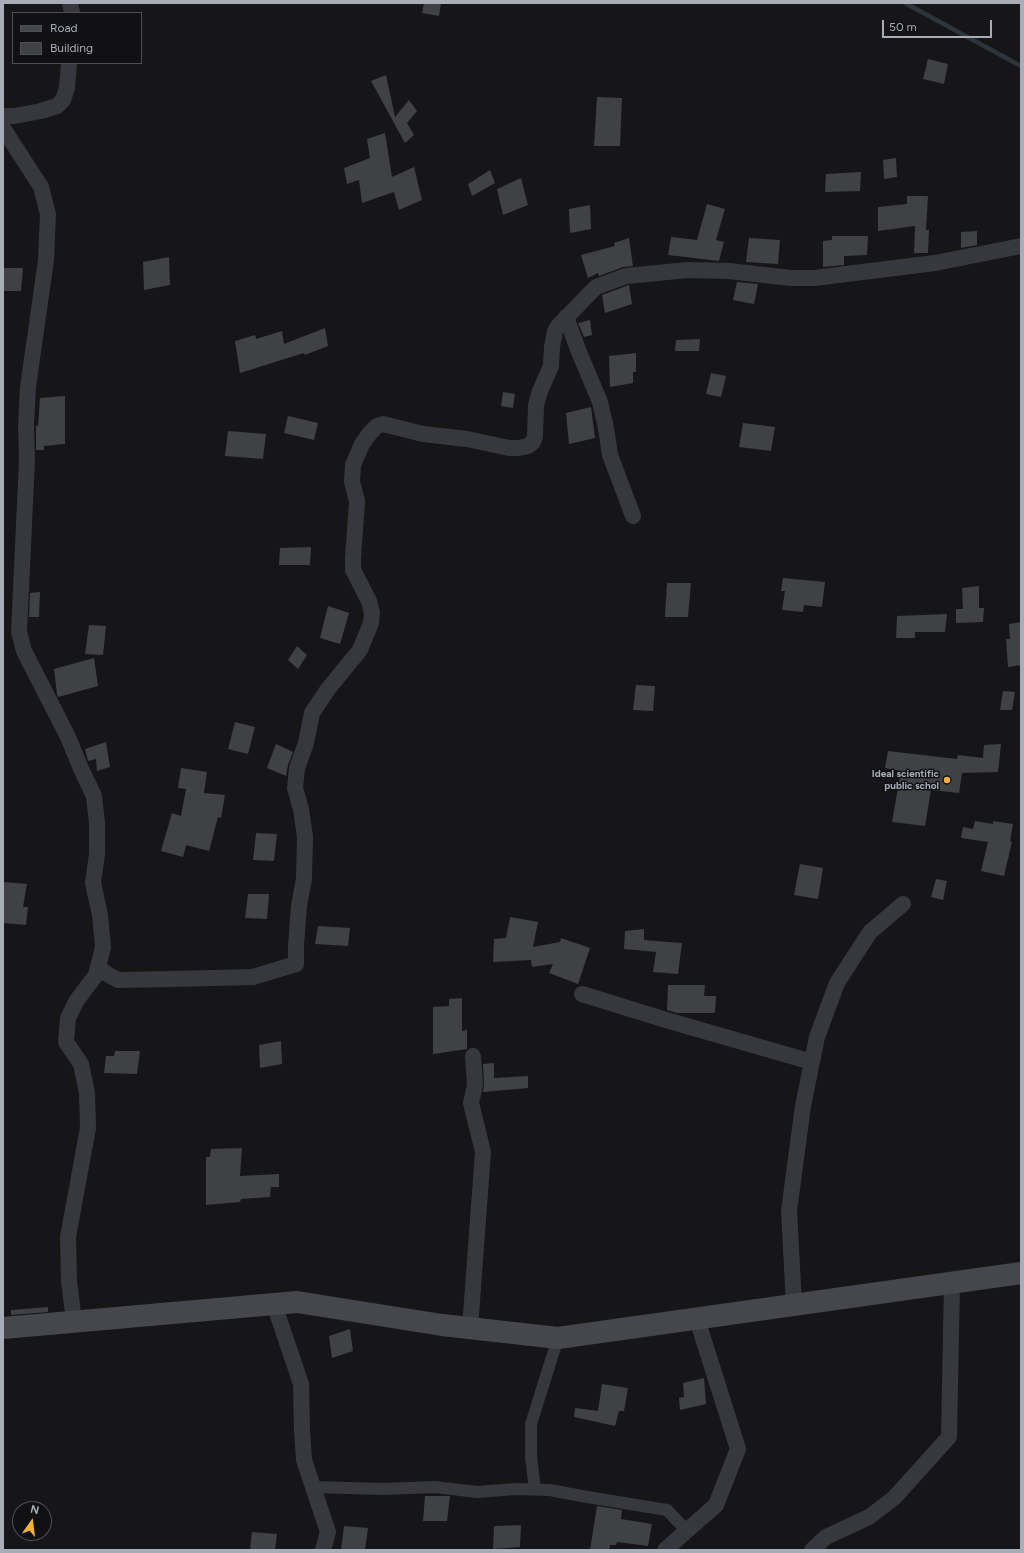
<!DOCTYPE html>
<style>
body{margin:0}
#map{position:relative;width:1024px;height:1553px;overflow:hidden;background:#161618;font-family:Figtree,sans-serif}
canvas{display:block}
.frame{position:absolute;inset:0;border:4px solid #a8adb8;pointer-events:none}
.legend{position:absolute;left:12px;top:12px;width:130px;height:52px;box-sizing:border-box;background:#111113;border:1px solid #4d4f55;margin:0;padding:5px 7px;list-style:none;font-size:12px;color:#a8adb8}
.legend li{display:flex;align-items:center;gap:8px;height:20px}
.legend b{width:20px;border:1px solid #4d4f55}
.north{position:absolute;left:12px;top:1501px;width:40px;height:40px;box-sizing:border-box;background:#111113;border:1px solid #4d4f55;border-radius:50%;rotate:14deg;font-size:11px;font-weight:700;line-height:16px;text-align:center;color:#a8adb8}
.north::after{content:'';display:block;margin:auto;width:14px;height:18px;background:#f2b134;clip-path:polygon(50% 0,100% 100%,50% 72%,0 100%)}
.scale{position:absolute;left:882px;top:20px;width:110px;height:18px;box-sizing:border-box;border:2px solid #a8adb8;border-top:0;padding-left:5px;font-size:12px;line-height:14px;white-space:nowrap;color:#a8adb8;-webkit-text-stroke:3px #111113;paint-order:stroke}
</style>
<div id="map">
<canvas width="1024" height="1553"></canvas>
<div class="frame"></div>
<ul class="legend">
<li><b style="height:5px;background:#45474d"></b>Road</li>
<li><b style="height:11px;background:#404145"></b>Building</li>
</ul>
<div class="north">N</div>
<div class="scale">50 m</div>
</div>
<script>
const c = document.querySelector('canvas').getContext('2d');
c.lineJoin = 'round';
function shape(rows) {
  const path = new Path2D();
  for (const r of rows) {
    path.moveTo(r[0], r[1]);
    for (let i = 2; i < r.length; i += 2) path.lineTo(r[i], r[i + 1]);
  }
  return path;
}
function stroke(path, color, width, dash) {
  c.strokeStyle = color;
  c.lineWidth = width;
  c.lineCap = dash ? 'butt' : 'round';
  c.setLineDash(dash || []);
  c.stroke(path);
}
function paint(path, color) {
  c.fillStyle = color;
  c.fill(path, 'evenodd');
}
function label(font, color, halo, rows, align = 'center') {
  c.font = font + ' Figtree,sans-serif';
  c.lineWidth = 3;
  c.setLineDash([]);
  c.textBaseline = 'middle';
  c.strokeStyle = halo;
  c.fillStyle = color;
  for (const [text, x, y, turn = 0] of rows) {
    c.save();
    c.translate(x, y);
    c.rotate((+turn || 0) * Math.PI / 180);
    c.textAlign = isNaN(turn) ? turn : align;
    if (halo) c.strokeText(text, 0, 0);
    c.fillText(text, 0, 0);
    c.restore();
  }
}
const stream = shape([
 [905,3,1021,66]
]);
const building = shape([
 [424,3,441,3,439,16,422,13],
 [928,59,948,64,944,84,923,79],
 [386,75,395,117,409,100,417,111,407,123,414,135,405,143,371,81],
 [597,97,622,98,620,146,594,146],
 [385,133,392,177,414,167,422,200,399,210,394,192,362,203,359,180,347,184,344,168,370,158,367,139],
 [896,158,897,177,884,179,883,160],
 [490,170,495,183,472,196,468,184],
 [861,172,860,191,825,192,826,174],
 [521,178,528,205,503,215,497,189],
 [907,196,928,196,926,230,929,230,928,253,914,253,915,226,878,231,878,207,907,204],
 [707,204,725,209,716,240,724,242,719,261,668,255,671,237,697,240],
 [590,205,591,229,570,233,569,209],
 [977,231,977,245,961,248,961,232],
 [832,236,868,236,867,255,844,256,844,265,823,267,823,241,832,240],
 [629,238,633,266,623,267,599,276,598,273,588,278,581,255,615,246,614,243],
 [749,238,780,240,778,264,746,262],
 [169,257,170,285,144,290,143,262],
 [3,268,23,268,21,291,3,291],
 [737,282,758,284,754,304,733,300],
 [629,285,632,304,605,313,602,295],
 [590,320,592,335,584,337,578,323],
 [325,328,328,346,305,355,304,353,240,373,235,341,255,335,256,339,282,331,284,344],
 [700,339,699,351,675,351,676,340],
 [636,353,636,372,633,372,633,383,610,387,609,356],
 [711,373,726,376,721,397,706,394],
 [503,392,515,394,513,408,501,406],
 [65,396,65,444,44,446,44,450,36,450,36,426,38,426,40,398],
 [591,407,595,438,569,444,566,413],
 [288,416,318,423,314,440,284,433],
 [743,423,775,427,771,451,739,447],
 [228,431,266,434,263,459,225,456],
 [311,547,310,565,279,565,280,548],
 [783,578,825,582,822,607,804,605,803,612,782,610,785,591,781,591],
 [667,583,691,583,688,617,665,617],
 [979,586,979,608,984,608,983,622,956,623,956,609,963,609,962,588],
 [40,592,39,617,29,617,30,593],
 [328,606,349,613,340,644,320,638],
 [947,614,945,632,915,632,915,638,896,638,897,616],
 [1021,622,1021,665,1008,667,1006,639,1010,639,1009,624],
 [89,625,106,626,103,655,85,654],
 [297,646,307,655,298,669,288,660],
 [94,658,98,686,58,697,57,694,54,669],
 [636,685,655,686,653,711,633,710],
 [1003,691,1015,692,1012,710,1000,710],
 [235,722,255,727,248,754,228,749],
 [106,742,110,767,97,771,96,759,88,761,85,749],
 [276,744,293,752,288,765,286,776,267,768],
 [1001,744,998,772,962,773,959,793,931,790,925,826,892,822,901,771,885,768,888,751,957,759,958,755,983,758,984,745],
 [181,768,207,772,204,793,225,795,221,818,218,817,209,851,186,845,183,857,161,851,172,813,181,816,186,789,178,788],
 [975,821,993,824,993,821,1013,824,1010,841,1012,842,1004,876,981,871,988,842,961,838,963,827,973,829],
 [256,833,277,834,274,861,253,860],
 [800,864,823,868,818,899,794,895],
 [936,879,947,881,943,900,931,897],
 [3,882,27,884,23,907,28,907,26,925,3,923],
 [248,894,269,894,267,919,245,918],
 [510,917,538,922,533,947,560,942,561,938,590,948,578,984,549,973,553,964,532,967,531,960,493,962,494,939,506,938],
 [318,926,350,928,348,946,315,944],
 [644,929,644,940,682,943,678,974,653,972,656,952,624,949,625,931],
 [668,985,705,985,704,996,716,996,715,1013,677,1013,667,1010],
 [462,998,462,1031,467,1030,467,1049,433,1054,433,1007,449,1006,449,999],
 [281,1041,282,1064,260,1068,259,1045],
 [115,1051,140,1051,137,1074,104,1073,106,1056,114,1056],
 [494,1063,494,1078,528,1076,528,1088,483,1092,484,1084,483,1064],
 [242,1148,240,1176,279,1174,279,1187,271,1187,270,1197,241,1199,240,1202,206,1205,206,1157,210,1157,211,1149],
 [48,1307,48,1312,11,1315,11,1310],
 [350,1329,353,1351,332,1358,329,1336],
 [704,1378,706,1404,680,1410,679,1398,684,1397,683,1383],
 [602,1384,628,1388,624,1411,619,1411,615,1426,574,1417,575,1408,598,1411],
 [425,1496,450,1496,447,1521,423,1521],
 [597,1506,622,1510,621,1519,652,1524,648,1546,617,1542,616,1545,610,1545,609,1550,590,1550],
 [521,1525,520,1547,493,1549,494,1526],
 [344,1526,368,1528,365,1550,341,1550],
 [252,1532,277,1534,275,1550,250,1550]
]);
const pedestrian = shape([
 [313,1487,383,1489,435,1487,477,1492,516,1489,550,1490,587,1497,667,1510,687,1531],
 [535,1489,531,1457,531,1424,558,1338]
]);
const minor = shape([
 [70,3,72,13],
 [3,116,14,116,41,111,57,106,63,100,67,88,69,63],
 [3,128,41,187,48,214,46,260,28,387,26,425,27,460,19,632,24,651,68,737,82,771,94,796,97,823,97,854,93,883,100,915,103,947,96,975,77,1000,68,1018,66,1042,81,1064,87,1093,88,1128,68,1237,69,1281,74,1321],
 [566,317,579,352,600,402,606,428,610,455,633,516],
 [98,967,107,974,118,980,171,979,253,977,296,964,296,946,299,906,304,879,305,837,301,809,295,788,297,768,306,743,312,713,328,689,360,650,371,623,372,613,369,601,353,570,353,558,357,501,352,482,353,465,362,444,370,433,377,426,383,424,423,434,467,439,509,448,519,448,528,446,533,442,535,436,536,405,540,391,551,366,552,347,555,331,558,326,596,287,626,276,688,270,729,271,791,278,814,278,935,263,1021,246],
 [582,994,666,1020,812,1062],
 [274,1304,301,1384,302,1430,304,1460,328,1532,323,1550],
 [794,1305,789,1211,803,1106,817,1037,837,983,870,932,903,904],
 [470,1328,483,1152,471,1103,475,1085,473,1056],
 [665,1550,716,1505,738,1449,697,1319],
 [812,1550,826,1537,869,1517,894,1498,949,1437,952,1283]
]);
const secondary = shape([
 [3,1328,297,1302,442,1325,558,1338,1021,1273]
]);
const markers = [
 [947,780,4,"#f2b134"]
];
const poiNames = [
 ["Ideal scientific",939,774],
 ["public schol",939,786]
];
stroke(stream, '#2c353c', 4.5);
paint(building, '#404145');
stroke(pedestrian, '#37383d', 12);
stroke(minor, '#37383d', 16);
stroke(secondary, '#45474d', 22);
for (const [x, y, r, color] of markers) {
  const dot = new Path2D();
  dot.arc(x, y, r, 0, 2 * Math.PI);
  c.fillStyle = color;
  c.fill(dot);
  stroke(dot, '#111113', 1.5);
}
label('bold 10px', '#a8adb8', '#111113', poiNames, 'right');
</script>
